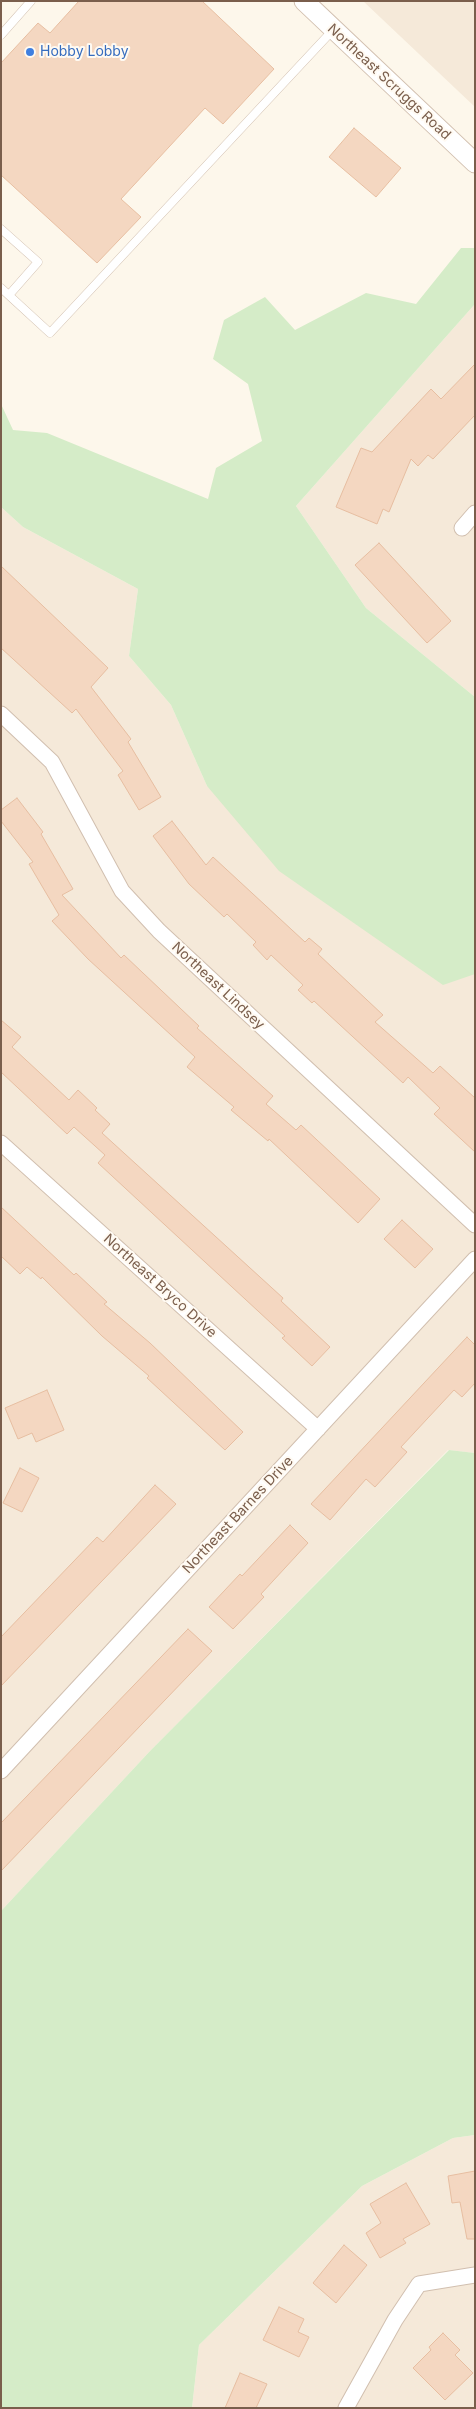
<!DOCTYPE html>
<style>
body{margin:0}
#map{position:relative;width:476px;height:2409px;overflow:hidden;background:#fdf7eb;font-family:Inter,sans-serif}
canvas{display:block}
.frame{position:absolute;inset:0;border:2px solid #7a5e4c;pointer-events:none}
</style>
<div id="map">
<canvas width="476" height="2409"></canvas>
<div class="frame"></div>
</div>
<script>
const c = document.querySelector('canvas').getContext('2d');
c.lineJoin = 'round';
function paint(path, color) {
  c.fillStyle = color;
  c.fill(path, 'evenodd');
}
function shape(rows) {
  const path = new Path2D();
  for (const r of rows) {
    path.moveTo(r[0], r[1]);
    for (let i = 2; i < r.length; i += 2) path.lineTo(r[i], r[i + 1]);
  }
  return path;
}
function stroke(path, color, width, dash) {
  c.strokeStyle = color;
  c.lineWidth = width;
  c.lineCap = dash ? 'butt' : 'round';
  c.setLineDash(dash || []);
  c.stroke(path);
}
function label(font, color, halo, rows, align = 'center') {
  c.font = font + ' Inter,sans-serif';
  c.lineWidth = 4;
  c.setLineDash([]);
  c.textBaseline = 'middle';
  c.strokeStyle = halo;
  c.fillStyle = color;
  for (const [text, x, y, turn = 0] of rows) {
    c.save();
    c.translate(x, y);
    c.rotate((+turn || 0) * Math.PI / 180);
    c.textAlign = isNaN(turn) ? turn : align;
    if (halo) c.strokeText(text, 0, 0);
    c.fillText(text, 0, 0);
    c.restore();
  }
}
const residential = shape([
 [363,1,475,1,475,107],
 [475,304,475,697,366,608,296,506],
 [1,507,23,527,138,589,129,656,171,705,207,786,475,974,475,1453,448,1450,150,1751,1,1911],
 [475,2135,475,2408,192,2408,199,2345,362,2186,453,2138]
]);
const green = shape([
 [461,248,475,248,475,304,296,506,366,608,475,697,475,974,443,985,279,871,207,786,171,705,129,656,138,589,23,527,1,507,1,404,13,430,47,433,208,499,216,468,262,441,248,384,213,359,224,320,265,297,295,330,366,293,416,304],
 [449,1450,475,1453,475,2135,453,2138,362,2186,199,2345,192,2408,1,2408,1,1911,150,1751]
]);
const building = shape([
 [79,1,202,1,274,69,223,124,205,108,121,199,141,217,97,263,1,175,1,63,38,23,50,33,79,1],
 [354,128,401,168,376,197,329,157,354,128],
 [475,364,475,415,433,459,428,455,418,466,411,459,389,512,383,509,377,524,336,507,361,448,372,452,431,389,441,399,475,364],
 [379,543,451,621,427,643,355,565,379,543],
 [1,566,108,668,91,687,131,739,128,742,161,797,139,810,118,775,123,771,76,709,72,713,1,648,1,566],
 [17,798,43,832,41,834,73,889,62,895,121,958,124,955,199,1026,197,1028,273,1096,266,1104,296,1130,301,1125,380,1199,358,1223,269,1139,268,1141,231,1110,234,1107,187,1067,195,1057,88,959,52,921,59,915,29,864,33,862,1,821,1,810,17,798],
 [172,821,206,865,213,857,305,942,309,938,322,949,318,954,383,1015,375,1022,433,1073,440,1066,475,1098,475,1152,434,1114,440,1108,408,1077,403,1083,314,1001,312,1003,298,990,303,985,271,955,267,960,253,945,256,942,227,914,224,917,189,884,153,836,172,821],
 [1,1020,21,1037,12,1047,69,1100,78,1090,97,1108,95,1110,110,1124,102,1133,283,1298,281,1301,330,1347,312,1366,282,1338,285,1336,98,1163,105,1155,74,1127,67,1134,1,1072,1,1020],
 [1,1207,74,1275,76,1273,107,1302,104,1304,150,1343,243,1432,225,1450,147,1378,149,1376,102,1336,42,1277,41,1279,27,1267,20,1274,1,1256,1,1207],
 [402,1220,433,1249,415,1268,384,1239,402,1220],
 [467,1337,475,1345,475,1383,462,1397,454,1390,401,1447,407,1452,375,1487,366,1479,330,1520,311,1504,467,1337],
 [47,1390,64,1430,36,1442,32,1433,18,1439,5,1408,47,1390],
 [20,1468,39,1478,22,1512,3,1503,20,1468],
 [155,1485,176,1504,1,1686,1,1637,97,1537,103,1542,155,1485],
 [290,1525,308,1543,261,1594,264,1597,233,1629,209,1607,240,1574,242,1576,290,1525],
 [188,1629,212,1651,1,1871,1,1823,188,1629],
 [475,2171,475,2239,467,2239,460,2202,452,2203,448,2176,475,2171],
 [406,2183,430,2224,403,2239,406,2243,380,2258,366,2233,381,2223,370,2204,406,2183],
 [344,2245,367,2265,336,2303,313,2283,344,2245],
 [279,2307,304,2319,298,2332,309,2337,299,2357,263,2340,279,2307],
 [443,2333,460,2350,455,2355,473,2373,445,2400,413,2368,431,2350,429,2347,443,2333],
 [240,2373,267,2384,256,2408,225,2408,240,2373]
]);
const service = shape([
 [1,35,31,1],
 [1,229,38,262,9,295],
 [1,288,50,333,333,30]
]);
const minor = shape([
 [462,528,475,513],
 [1,714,52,762,122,891,159,931,475,1225],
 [1,1143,318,1429],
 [1,1771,475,1259],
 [346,2408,395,2320,419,2284,475,2275]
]);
const tertiary = shape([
 [304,1,475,163]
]);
const markers = [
 [30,52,5,"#3f7fe0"]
];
const shopNames = [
 ["Hobby Lobby",40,52]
];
const streetNames = [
 ["Northeast Scruggs Road",389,82,43],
 ["Northeast Lindsey",218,986,43],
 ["Northeast Bryco Drive",160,1286,42],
 ["Northeast Barnes Drive",238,1515,-47]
];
paint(residential, '#f5e9d9');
paint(green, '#d5ecc8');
paint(building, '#f4d7c1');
stroke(building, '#e7bea1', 1);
stroke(service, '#d1bfaf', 9);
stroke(minor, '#d1bfaf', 17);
stroke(tertiary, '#d1bfaf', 21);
stroke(service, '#fff', 8);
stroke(minor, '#fff', 15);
stroke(tertiary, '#fff', 19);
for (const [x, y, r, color] of markers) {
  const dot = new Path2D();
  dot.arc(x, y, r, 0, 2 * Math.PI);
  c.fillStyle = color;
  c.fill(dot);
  stroke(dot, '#fffaf2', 2);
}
label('14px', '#366cbe', '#fffaf2', shopNames, 'left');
label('14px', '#7a5e4c', '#fffaf2', streetNames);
</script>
